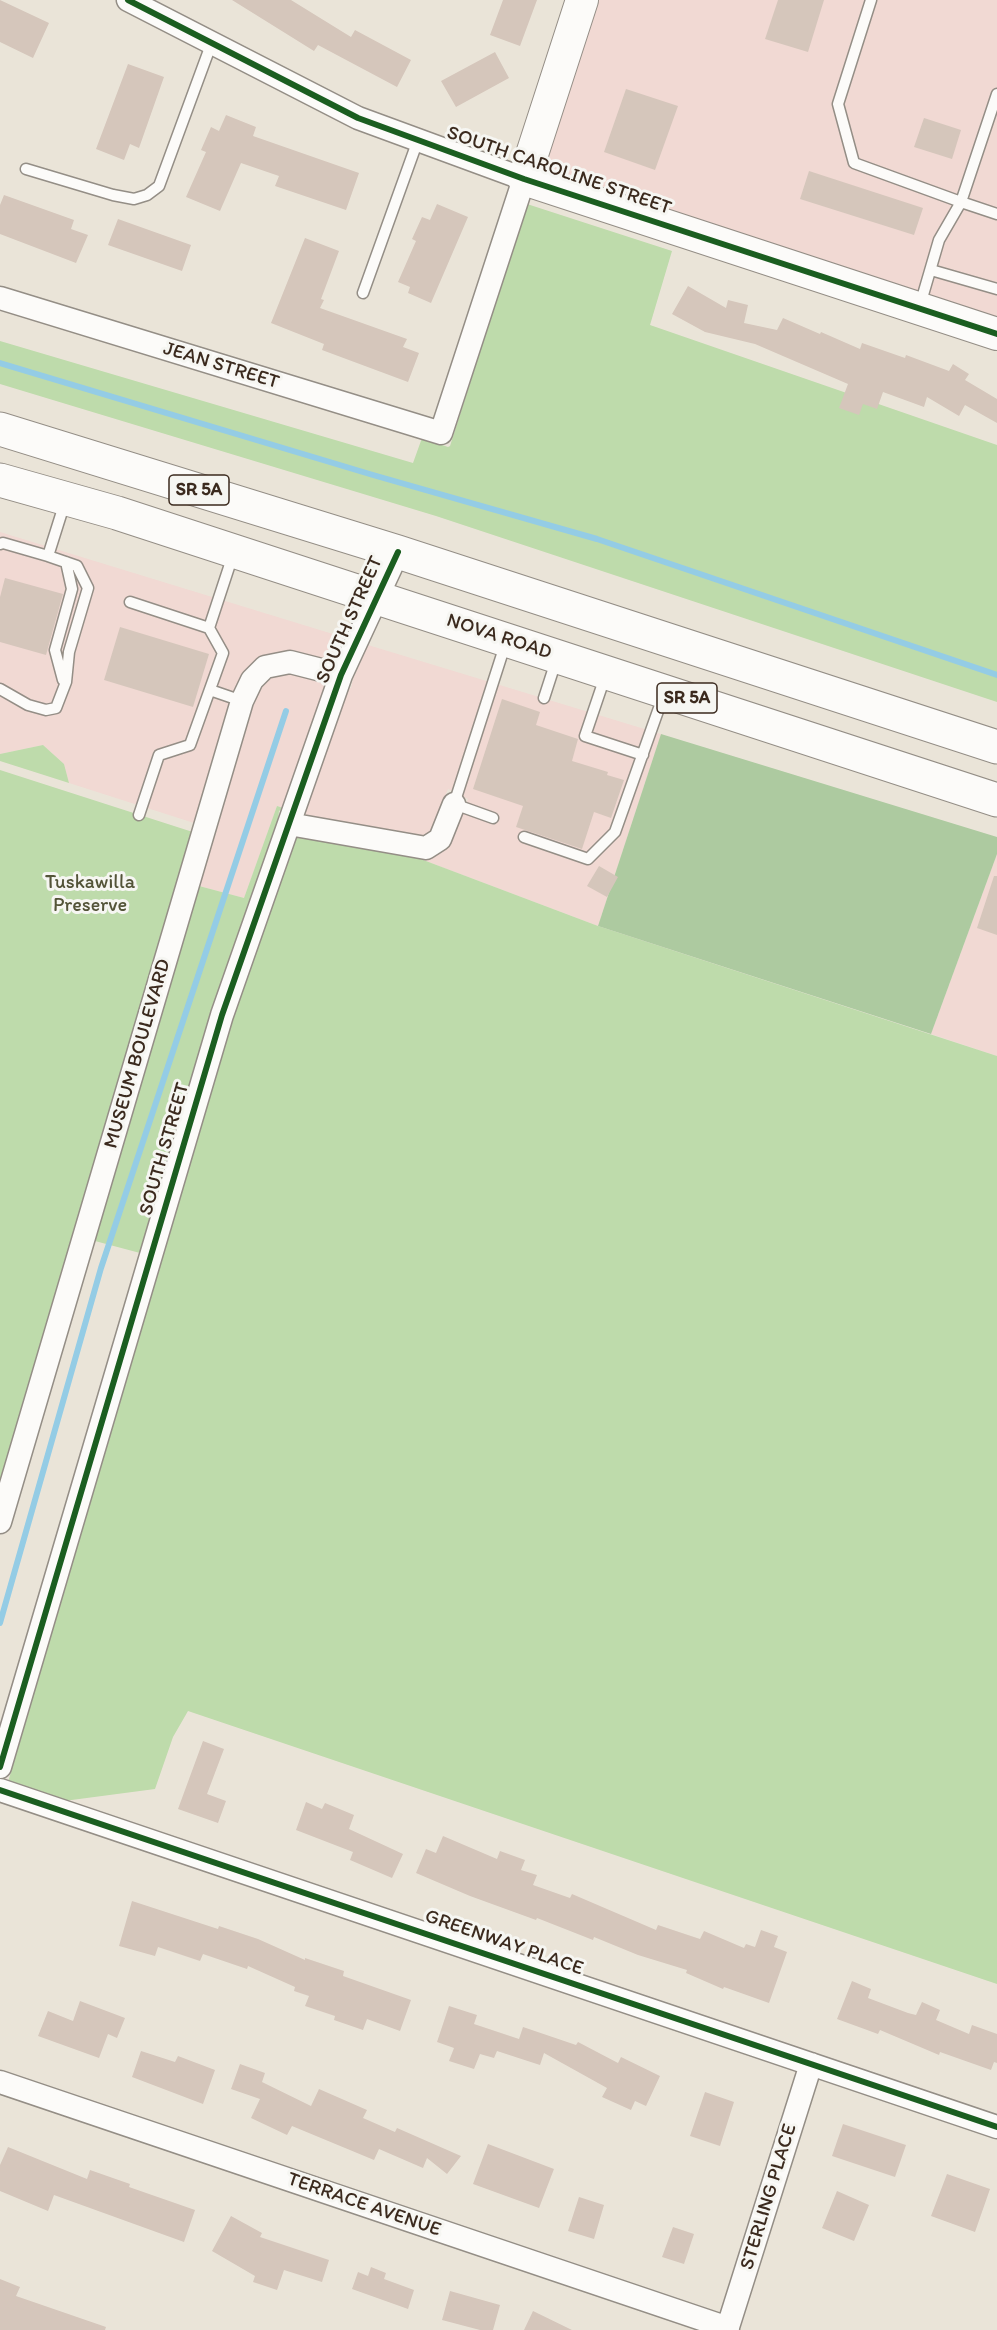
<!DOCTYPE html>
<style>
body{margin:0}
canvas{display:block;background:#eae4d8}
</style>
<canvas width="997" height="2330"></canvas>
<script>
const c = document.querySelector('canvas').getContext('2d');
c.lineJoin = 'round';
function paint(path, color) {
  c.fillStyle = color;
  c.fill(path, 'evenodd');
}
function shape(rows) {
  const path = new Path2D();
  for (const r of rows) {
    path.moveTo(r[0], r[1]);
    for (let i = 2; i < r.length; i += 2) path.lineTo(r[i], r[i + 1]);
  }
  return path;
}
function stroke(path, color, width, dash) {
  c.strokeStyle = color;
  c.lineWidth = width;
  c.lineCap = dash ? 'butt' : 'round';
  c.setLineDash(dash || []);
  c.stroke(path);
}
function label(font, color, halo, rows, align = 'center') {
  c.font = font + ' Itim,sans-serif';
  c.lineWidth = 6;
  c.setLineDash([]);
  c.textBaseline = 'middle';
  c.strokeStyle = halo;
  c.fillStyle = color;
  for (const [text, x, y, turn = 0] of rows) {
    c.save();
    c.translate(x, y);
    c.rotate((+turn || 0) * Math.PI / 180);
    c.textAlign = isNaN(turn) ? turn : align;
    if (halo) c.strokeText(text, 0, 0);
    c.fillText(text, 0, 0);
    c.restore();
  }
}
const built = shape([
 [595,0,997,0,997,323,538,172],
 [0,532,346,638,335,662,287,651,261,656,244,672,231,696,194,823,69,783,64,764,43,745,0,754],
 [368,645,661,734,598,926,410,855,432,857,451,844,468,799,448,789,431,831,422,836,304,816,349,688,351,688,353,679],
 [291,673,327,682,283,808,277,806,244,898,199,886,252,706,262,687,272,677],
 [997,854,997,1056,931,1034]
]);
const green = shape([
 [527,204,672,251,650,325,997,445,997,702,436,516,0,384,0,341,413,463,422,438,448,447,450,446],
 [43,745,64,764,69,783,0,761,0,754],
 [0,770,202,835,0,1522],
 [277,806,283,808,279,811,278,820,211,1010,140,1253,95,1241,199,886,244,898],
 [297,836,410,855,598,926,997,1056,997,1984,188,1711,173,1737,155,1789,64,1801,8,1782,233,1019]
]);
const forest = shape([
 [661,734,997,837,997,854,931,1034,598,926]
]);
const stream = shape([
 [0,363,373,475,597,539,997,675],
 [0,1623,101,1268,286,711]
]);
const building = shape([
 [0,0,49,23,33,58,0,42],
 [232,0,291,0,351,37,355,30,411,60,397,87,318,45,314,51],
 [503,0,537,0,520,46,490,35],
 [778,0,824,0,808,52,765,39],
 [495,52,509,78,456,107,441,81],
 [128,64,164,77,139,148,130,144,124,160,96,149],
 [626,89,678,106,655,170,604,152],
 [226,115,256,127,253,136,359,173,346,210,275,186,279,176,241,163,220,211,186,197,206,152,201,150,211,127,219,131],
 [924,118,961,130,952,159,914,147],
 [809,171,923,208,914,235,800,199],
 [4,195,74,220,71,229,88,235,76,263,0,234,0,205],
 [437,204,468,217,431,303,408,293,410,287,398,282,416,241,412,239,422,217,430,220],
 [118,219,191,245,182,271,108,245],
 [305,238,339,251,321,299,324,300,320,308,407,339,403,347,419,353,408,382,322,350,324,344,271,323],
 [688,286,726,308,728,300,748,305,744,323,777,330,783,318,820,334,821,332,860,349,862,343,905,358,906,355,949,371,953,364,969,374,965,380,997,399,997,423,965,405,959,416,927,397,924,407,883,392,877,409,863,404,859,415,839,408,848,384,755,344,705,332,672,314],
 [5,578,63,594,46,655,0,642,0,597],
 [120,627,209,654,193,707,104,680],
 [502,699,540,712,536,725,578,739,572,761,608,772,607,775,624,780,611,818,594,812,582,849,516,827,523,806,473,789],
 [599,866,618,877,607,897,587,886],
 [994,876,997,876,997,935,977,928],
 [203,1741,224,1749,207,1794,226,1801,218,1823,178,1809],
 [306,1802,322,1809,325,1803,354,1815,349,1829,403,1854,392,1878,350,1860,353,1852,296,1830],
 [443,1836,497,1859,500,1851,525,1860,521,1870,537,1875,533,1885,570,1898,572,1894,656,1930,658,1925,700,1939,704,1931,744,1948,746,1944,755,1947,761,1930,778,1936,774,1947,787,1952,769,2003,724,1987,723,1989,686,1973,687,1970,638,1955,594,1937,593,1940,537,1918,536,1920,470,1896,416,1873,426,1849,436,1853],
 [132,1901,218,1929,219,1926,258,1939,305,1960,305,1958,344,1971,343,1976,411,2000,400,2031,367,2019,363,2030,334,2020,335,2016,305,2006,309,1996,294,1991,295,1987,248,1966,247,1969,203,1954,200,1961,158,1947,155,1956,119,1946],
 [852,1981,871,1989,868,1998,908,2013,916,2015,922,2002,940,2010,936,2020,969,2034,972,2025,997,2034,997,2063,994,2062,991,2070,940,2052,939,2055,880,2030,878,2034,837,2019],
 [80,2001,125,2018,117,2038,108,2034,99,2058,38,2036,48,2011,73,2021],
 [449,2006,477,2015,474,2024,519,2039,523,2027,576,2045,578,2042,618,2063,621,2057,660,2076,646,2106,635,2101,631,2110,602,2097,607,2088,544,2053,540,2065,497,2051,494,2058,480,2054,474,2069,449,2061,454,2048,437,2042],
 [141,2051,175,2062,178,2056,215,2070,203,2104,132,2077],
 [240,2064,265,2073,262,2082,311,2106,319,2089,367,2110,363,2118,395,2132,397,2128,461,2156,447,2174,427,2158,423,2168,379,2149,374,2160,292,2126,287,2135,251,2118,260,2099,231,2089],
 [705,2092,734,2102,720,2146,690,2136],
 [843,2124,906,2145,895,2177,832,2156],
 [488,2144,554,2169,539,2208,473,2184],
 [8,2147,87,2179,90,2170,130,2184,129,2187,195,2210,184,2242,54,2195,48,2211,0,2191,0,2165],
 [947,2174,990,2189,975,2232,931,2216],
 [837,2191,869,2205,854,2241,822,2228],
 [579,2197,604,2205,594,2239,568,2231],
 [231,2216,262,2233,260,2237,329,2260,322,2282,284,2270,277,2290,253,2282,255,2276,212,2251],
 [673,2227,694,2234,684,2264,662,2257],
 [371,2267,386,2273,384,2279,414,2290,408,2309,352,2289,358,2272,368,2276],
 [0,2279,20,2287,16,2296,106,2327,105,2330,0,2330],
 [450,2291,500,2305,493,2330,480,2330,442,2320],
 [533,2311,572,2330,524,2330]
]);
const lane = shape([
 [871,0,838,104,854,163,961,202,939,240,920,305],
 [997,94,961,202,997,214],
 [26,169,113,195,134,199,147,195,159,186,212,42],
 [931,270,997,289],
 [363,293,418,140],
 [0,544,3,543,48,556,77,566,88,588,69,652,66,682,56,708,46,710,28,705,0,689],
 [48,556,65,502],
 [130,602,209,628],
 [605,677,585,736,643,755],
 [63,680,55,650,72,589,66,562],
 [210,690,242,701],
 [544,698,556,661],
 [139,815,159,755,190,745,223,653,209,628,233,555],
 [493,818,454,804,506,642],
 [524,837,588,859,615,832,664,694]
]);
const street = shape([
 [0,298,441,433,524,179,358,118,128,0],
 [289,824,426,848,440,839,454,804],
 [0,1522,242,701,252,680,265,667,290,662,341,675],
 [0,1767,222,1015,341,675,398,552],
 [0,1790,997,2127],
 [0,2082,728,2328],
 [727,2330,811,2064]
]);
const secondary = shape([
 [582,0,524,179,997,334]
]);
const primary = shape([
 [0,429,398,552,997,747],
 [0,480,117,513,997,800]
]);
const cycleway = shape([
 [128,0,358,118,524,179,997,334],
 [0,1767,222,1015,341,675,398,552],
 [0,1790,997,2127]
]);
const shields = [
 [199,490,60],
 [687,698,60]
];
const shieldNames = [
 ["SR 5A",199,490],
 ["SR 5A",687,698]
];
const streetNames = [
 ["SOUTH CAROLINE STREET",559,171,19],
 ["JEAN STREET",221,366,17],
 ["SOUTH STREET",350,620,-66],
 ["NOVA ROAD",499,637,18],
 ["MUSEUM BOULEVARD",138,1054,-74],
 ["SOUTH STREET",165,1149,-74],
 ["GREENWAY PLACE",504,1943,19],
 ["STERLING PLACE",769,2197,-73],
 ["TERRACE AVENUE",364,2205,19]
];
const parkNames = [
 ["Tuskawilla",90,883],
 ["Preserve",90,906]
];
paint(built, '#f1d9d3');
paint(green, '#bedbab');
paint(forest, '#adcaa0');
stroke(stream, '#94cce5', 6);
paint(building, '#d5c6bb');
stroke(lane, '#948e86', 13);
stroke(street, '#948e86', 25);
stroke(secondary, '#948e86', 34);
stroke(primary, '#948e86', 35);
stroke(lane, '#fcfbf9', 10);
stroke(street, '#fcfbf9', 22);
stroke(secondary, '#fcfbf9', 32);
stroke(primary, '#fcfbf9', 33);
stroke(cycleway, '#1b5e20', 6);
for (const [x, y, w] of shields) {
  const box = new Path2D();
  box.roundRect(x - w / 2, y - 15, w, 30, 4.5);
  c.fillStyle = '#f6f6f2';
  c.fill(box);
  stroke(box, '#3b2a1e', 1.5);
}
label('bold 18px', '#3b2a1e', null, shieldNames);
label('20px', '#3b2a1e', '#f6f6f2', streetNames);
label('20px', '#535438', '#f6f6f2', parkNames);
</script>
